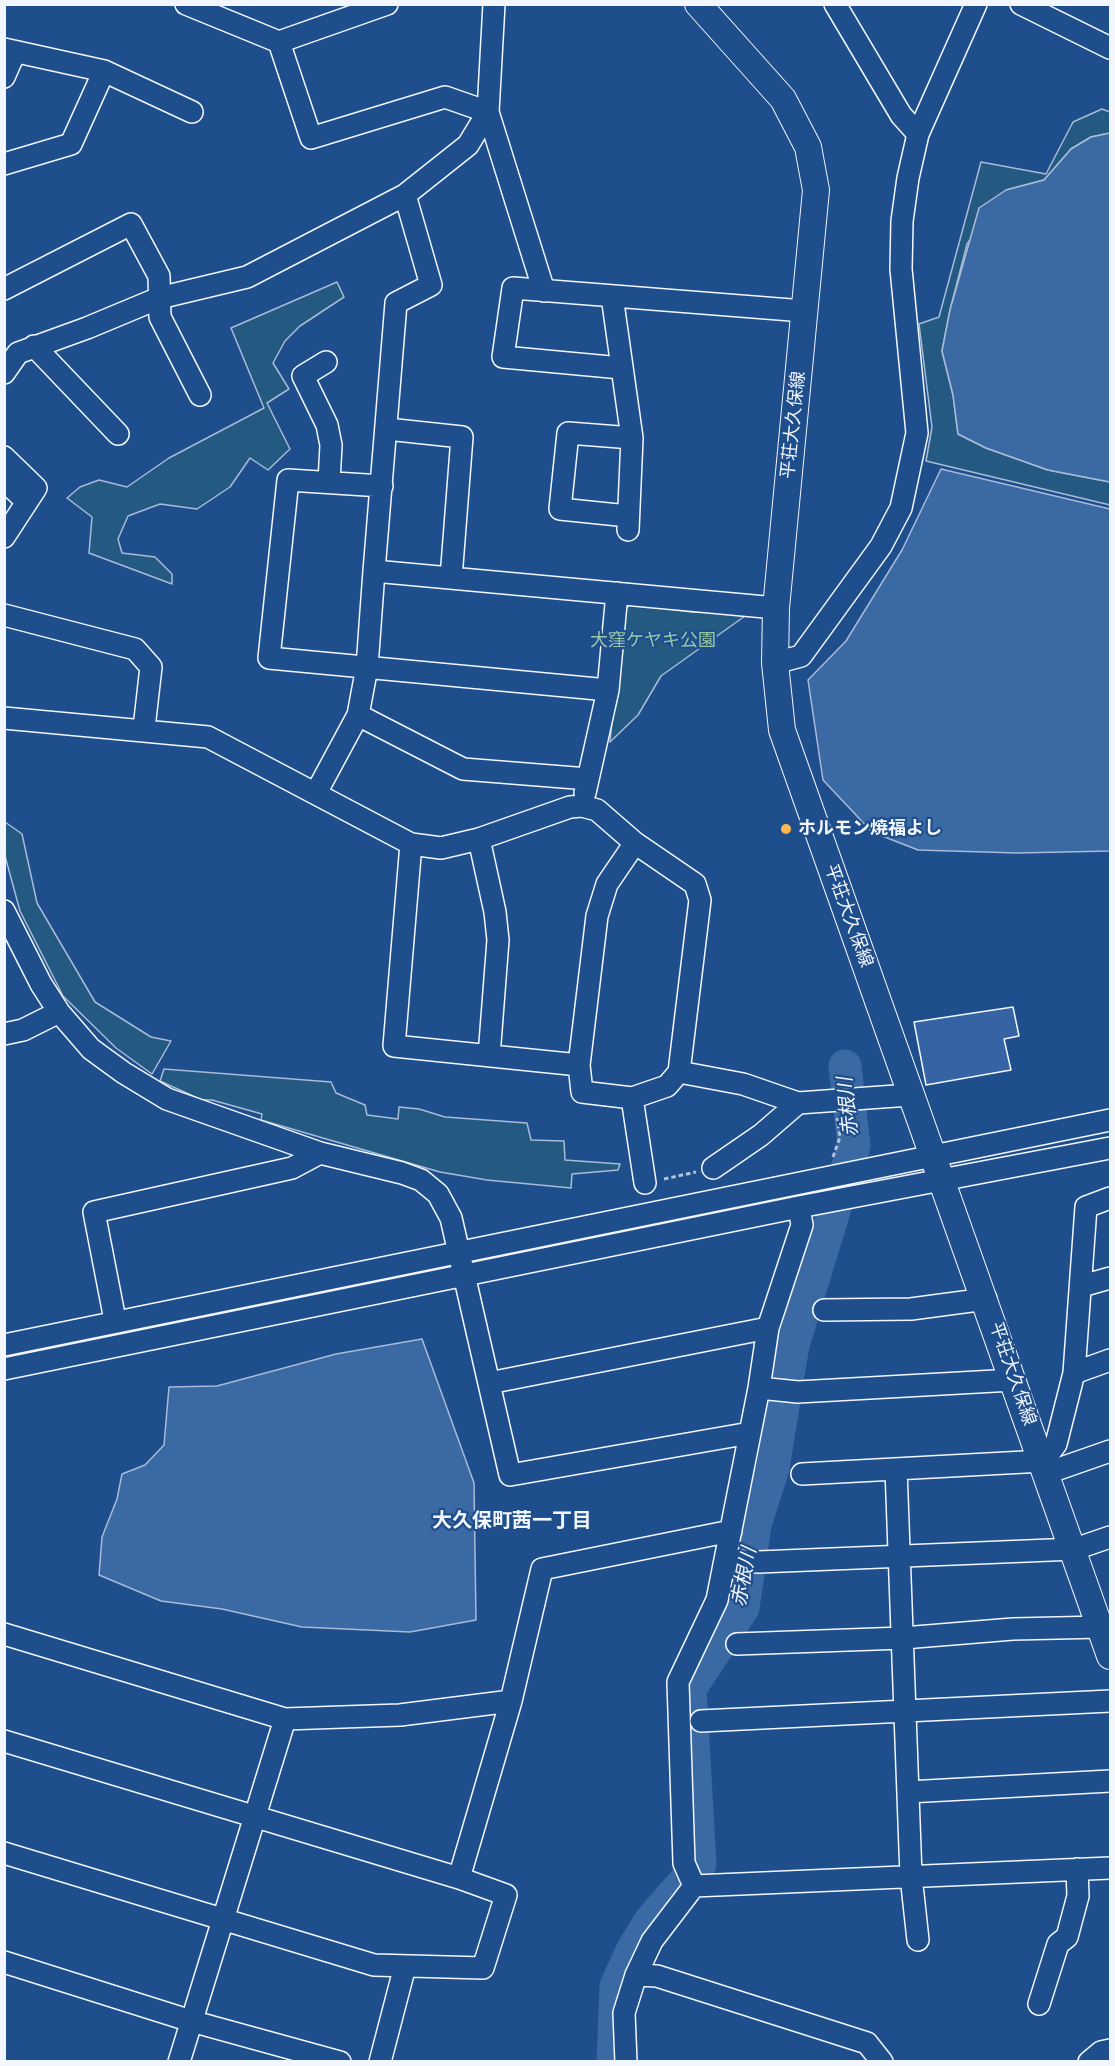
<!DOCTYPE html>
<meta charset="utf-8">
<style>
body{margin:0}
#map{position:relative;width:1115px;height:2066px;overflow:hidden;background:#1f4e8c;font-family:"DM Sans",sans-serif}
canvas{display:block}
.frame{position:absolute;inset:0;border:6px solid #f2f6ff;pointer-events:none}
</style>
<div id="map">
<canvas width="1115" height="2066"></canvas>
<div class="frame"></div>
</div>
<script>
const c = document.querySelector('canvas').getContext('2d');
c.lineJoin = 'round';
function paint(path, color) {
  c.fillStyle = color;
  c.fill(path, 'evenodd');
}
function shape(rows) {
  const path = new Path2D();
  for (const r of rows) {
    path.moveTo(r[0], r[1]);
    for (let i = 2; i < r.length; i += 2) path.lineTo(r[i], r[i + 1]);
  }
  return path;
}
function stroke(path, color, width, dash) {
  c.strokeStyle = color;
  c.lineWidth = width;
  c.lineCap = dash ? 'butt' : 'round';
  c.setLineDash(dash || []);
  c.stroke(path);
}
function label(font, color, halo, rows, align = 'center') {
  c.font = font + ' "DM Sans","Noto Sans JP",sans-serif';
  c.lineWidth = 4.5;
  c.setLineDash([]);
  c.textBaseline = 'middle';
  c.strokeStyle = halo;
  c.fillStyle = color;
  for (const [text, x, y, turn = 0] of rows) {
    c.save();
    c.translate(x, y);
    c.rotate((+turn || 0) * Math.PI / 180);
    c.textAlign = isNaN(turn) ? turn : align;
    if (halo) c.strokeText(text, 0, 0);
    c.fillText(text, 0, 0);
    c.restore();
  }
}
const green = shape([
 [1102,109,1110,112,1110,133,1091,137,1071,149,1044,180,1006,190,967,244,950,310,942,351,953,395,958,434,986,448,1048,470,1110,482,1110,505,926,461,932,427,919,324,939,317,981,162,1046,174,1073,122,1102,109],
 [337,282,344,297,300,326,285,341,273,363,289,389,267,403,290,449,268,470,250,458,230,487,197,509,160,504,128,516,118,539,122,553,155,557,172,574,172,584,89,553,92,517,67,498,80,487,99,480,127,487,169,458,264,408,231,328,337,282],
 [630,604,692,612,735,613,745,616,661,676,638,715,610,742,623,612,630,604],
 [5,822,22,834,37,903,95,1002,151,1037,171,1041,152,1074,116,1048,63,996,20,911,5,856,5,822],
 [164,1069,331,1082,336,1093,365,1105,367,1115,398,1119,399,1107,419,1109,445,1117,527,1123,531,1140,564,1141,565,1160,620,1164,618,1170,572,1174,571,1188,487,1180,440,1172,261,1120,262,1114,212,1100,202,1100,160,1081,164,1069]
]);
const water = shape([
 [1110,133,1110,482,1048,470,986,448,958,434,953,395,942,351,950,310,979,208,1006,190,1044,180,1071,149,1091,137,1110,133],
 [941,469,1110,509,1110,851,1017,853,918,850,872,832,823,780,808,680,846,641,902,550,941,469],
 [422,1339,474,1483,476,1620,410,1632,302,1627,222,1609,161,1601,99,1575,102,1537,117,1499,122,1474,145,1465,164,1445,169,1387,217,1386,336,1354,422,1339]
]);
const river = shape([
 [613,2062,616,1986,633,1949,650,1921,700,1864,690,1689,743,1608,755,1525,773,1468,793,1345,854,1146,845,1066]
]);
const building = shape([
 [1013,1007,1019,1036,1004,1039,1011,1070,926,1085,914,1022,1013,1007]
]);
const path = shape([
 [833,1157,840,1137,837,1118],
 [664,1179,696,1172]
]);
const minor = shape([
 [186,4,279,42,387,4],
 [835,4,901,115,918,134],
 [1021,4,1110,48],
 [279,42,311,138,445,97,488,112,494,4],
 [4,49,104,71,192,112],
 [4,77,15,52],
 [488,112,544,291],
 [4,164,71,144,104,71],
 [4,289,131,224,159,276,160,317,200,395],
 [612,296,632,438,628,530],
 [34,346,118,434],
 [326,362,303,376,327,425,331,445,329,482],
 [621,368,503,357,513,288,804,311],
 [4,373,18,353,87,328,159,298,247,277,405,195,468,145,488,112],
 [387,429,462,437,451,578],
 [4,457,36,488,4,537],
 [4,480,27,502],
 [382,486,288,480,269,658,608,690],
 [628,516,560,509,568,433,632,438],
 [374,571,396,303,431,285,405,195],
 [4,615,135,649,151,667,144,728],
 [775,663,801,656,881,546,901,508,917,433,901,269,902,221,908,178,918,134,976,4],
 [358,715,463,769,588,779],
 [4,718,208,737,411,844,441,848,479,839,570,807,582,806,597,810,635,843,695,884,700,900,679,1072,667,1086,632,1098,645,1183],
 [316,793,358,715,367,667,374,571,776,608],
 [585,793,608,690,617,593],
 [479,839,495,912,498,940,489,1056],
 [411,844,394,1046,579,1065],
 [4,911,41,984,59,1012,91,1049,124,1073,167,1099,320,1153,402,1173,421,1180,438,1194,451,1218,510,1475,750,1433],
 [4,1034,23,1030,59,1012],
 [679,1072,743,1084,798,1103],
 [632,1098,582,1092,579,1065,597,916,607,884,635,843],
 [713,1168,761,1135,798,1103,910,1095],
 [1082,1286,1110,1278],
 [824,1310,911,1309,986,1299],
 [115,1320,94,1212,292,1168,320,1153],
 [4,1345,1110,1120],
 [4,1369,799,1207,1110,1148],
 [1074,1373,1110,1360],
 [489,1383,768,1328],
 [759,1388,798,1392,1013,1380],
 [896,1469,911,1876,918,1940],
 [1047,1473,1110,1451],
 [802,1474,1043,1461,1056,1444,1074,1373,1086,1207,1110,1198],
 [725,1560,759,1562,1075,1549,1110,1537],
 [4,1634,285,1719,400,1715,511,1701,542,1569,731,1531],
 [737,1644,903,1638,1013,1629,1102,1627,1110,1624],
 [701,1721,1110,1701],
 [4,1741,459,1878],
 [908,1792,1110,1781],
 [4,1853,374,1965,483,1968,506,1895,459,1878,511,1701],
 [694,1886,684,1863,678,1682,717,1600,759,1388,768,1328,802,1225,799,1207],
 [4,1962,191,2021,340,2062],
 [636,1975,657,1976,867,2043,882,2062],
 [1039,2004,1058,1944,1067,1937,1078,1896,1077,1869],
 [179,2062,285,1719],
 [380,2062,405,1966],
 [626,2062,624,2013,636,1975,652,1941,694,1886,1110,1868],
 [1089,2062,1101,2052,1110,2050]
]);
const major = shape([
 [698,4,783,99,808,147,816,190,776,608,775,663,782,730,1110,1656]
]);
const markers = [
 [786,829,6,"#ffb74d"]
];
const streetNames = [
 ["平荘大久保線",794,425,-84],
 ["平荘大久保線",848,916,70],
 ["平荘大久保線",1012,1374,71]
];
const parkNames = [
 ["大窪ケヤキ公園",653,641]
];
const poiNames = [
 ["ホルモン焼福よし",798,829]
];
const waterNames = [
 ["赤根川",849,1107,-96],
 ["赤根川",745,1577,-79]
];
const neighbourhoodNames = [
 ["大久保町茜一丁目",512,1522]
];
paint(green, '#245a82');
stroke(green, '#a8bbd7', 1.5);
paint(water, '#3b69a3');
stroke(water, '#a8bbd7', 1.5);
stroke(river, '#3b69a3', 33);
paint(building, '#3563a3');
stroke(building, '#f2f6ff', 1.5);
stroke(minor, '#f2f6ff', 24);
stroke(major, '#f2f6ff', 28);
stroke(path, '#b3c4dc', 3, [4.5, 3]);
stroke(minor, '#1f4e8c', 21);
stroke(major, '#1f4e8c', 26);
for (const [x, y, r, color] of markers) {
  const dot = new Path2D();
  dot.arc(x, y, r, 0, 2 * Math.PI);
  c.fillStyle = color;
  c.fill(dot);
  stroke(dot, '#1f4e8c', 2);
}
label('18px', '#f2f6ff', '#1f4e8c', streetNames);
label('18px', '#97c8a6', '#1f4e8c', parkNames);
label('bold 18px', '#f2f6ff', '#1f4e8c', poiNames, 'left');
label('italic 20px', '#f2f6ff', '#1f4e8c', waterNames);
label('bold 20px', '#f2f6ff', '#1f4e8c', neighbourhoodNames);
</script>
